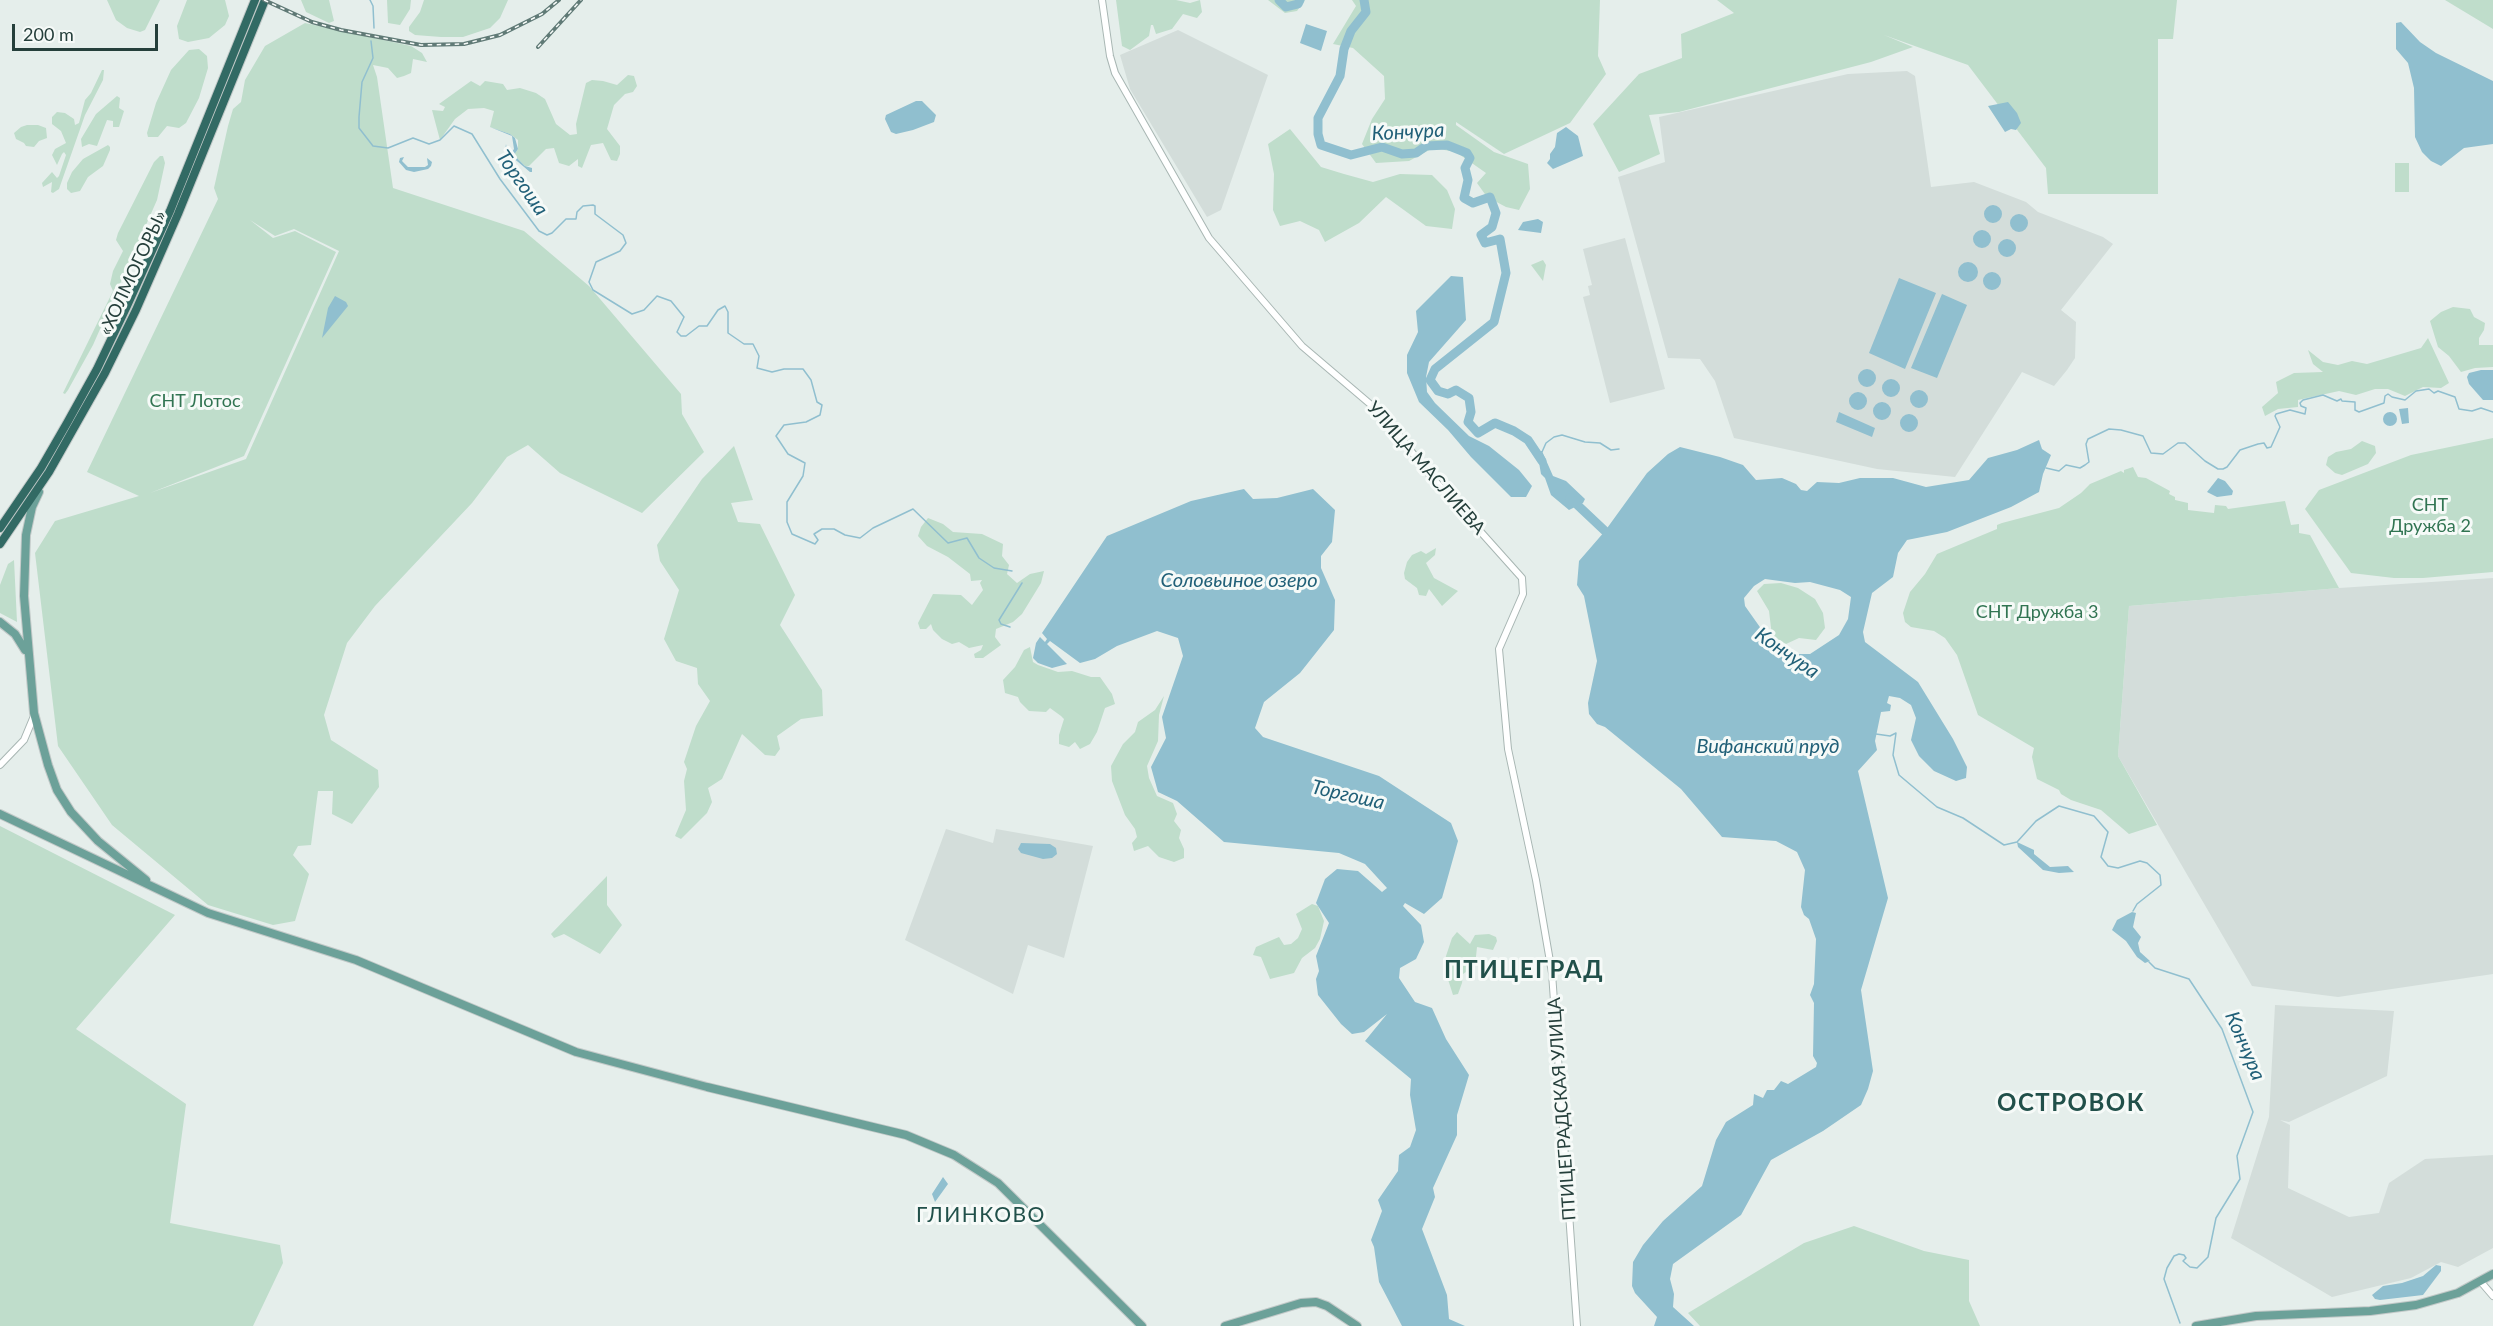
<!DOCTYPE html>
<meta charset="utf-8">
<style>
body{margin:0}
#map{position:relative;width:2493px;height:1326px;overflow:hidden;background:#e5eeeb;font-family:Lato,sans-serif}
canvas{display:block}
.scale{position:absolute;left:12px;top:24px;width:146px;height:27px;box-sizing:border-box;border:3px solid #253f3b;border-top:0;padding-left:8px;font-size:18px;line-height:21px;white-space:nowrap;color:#253f3b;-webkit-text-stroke:4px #f6faf8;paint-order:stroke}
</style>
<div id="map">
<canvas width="2493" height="1326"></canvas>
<div class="scale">200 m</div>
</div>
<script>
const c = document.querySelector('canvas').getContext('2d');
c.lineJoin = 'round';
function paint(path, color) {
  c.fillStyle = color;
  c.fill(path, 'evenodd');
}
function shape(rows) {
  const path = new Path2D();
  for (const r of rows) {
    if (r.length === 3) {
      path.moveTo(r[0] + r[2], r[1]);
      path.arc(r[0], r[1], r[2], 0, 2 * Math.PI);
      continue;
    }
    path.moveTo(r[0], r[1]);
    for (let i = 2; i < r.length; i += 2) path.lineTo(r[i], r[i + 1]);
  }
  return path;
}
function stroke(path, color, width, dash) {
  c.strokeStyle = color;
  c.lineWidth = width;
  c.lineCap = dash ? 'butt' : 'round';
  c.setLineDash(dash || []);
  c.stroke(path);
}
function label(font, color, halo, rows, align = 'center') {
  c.font = font + ' Lato,sans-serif';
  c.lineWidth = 6;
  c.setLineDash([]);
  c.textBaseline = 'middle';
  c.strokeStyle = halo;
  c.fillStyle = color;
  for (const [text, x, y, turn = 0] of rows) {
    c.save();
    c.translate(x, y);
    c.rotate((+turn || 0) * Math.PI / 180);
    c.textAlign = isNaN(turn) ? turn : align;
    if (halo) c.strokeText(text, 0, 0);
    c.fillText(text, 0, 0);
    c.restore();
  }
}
const built = shape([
 [1178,30,1268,75,1221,210,1207,217,1130,89,1120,55],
 [1907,71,1915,76,1931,187,1974,182,2026,202,2038,212,2103,237,2113,244,2061,310,2076,322,2075,358,2067,370,2054,386,2022,372,1955,477,1877,469,1734,438,1715,381,1700,359,1668,358,1618,177,1665,162,1659,117,1848,74],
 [1625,238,1665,389,1610,403,1583,297,1590,295,1588,286,1592,285,1583,249],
 [2493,578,2493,974,2338,997,2252,986,2118,756,2129,606,2339,588],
 [946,829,993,843,996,829,1093,846,1064,958,1028,945,1013,994,905,940],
 [2275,1005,2394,1011,2387,1076,2289,1122,2280,1120,2290,1125,2288,1188,2349,1217,2379,1213,2389,1183,2425,1159,2493,1155,2493,1248,2458,1267,2441,1262,2411,1278,2332,1297,2231,1238,2269,1117]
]);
const green = shape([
 [107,0,160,0,145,30,140,32,127,28,116,20],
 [187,0,225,0,229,16,225,25,209,38,188,42,179,39,177,26],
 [301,0,329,0,334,21,329,23,306,12],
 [387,0,411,0,410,9,400,25,388,23],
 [424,0,508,0,500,18,490,28,463,37,441,37,415,35,409,31,409,27,420,12],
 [1116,0,1176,0,1190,3,1200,0,1202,12,1197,18,1183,14,1172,29,1156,34,1153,25,1151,25,1149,36,1130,50,1122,46],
 [1268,0,1305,0,1297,11,1285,13],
 [1352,0,1600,0,1598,56,1606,74,1570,123,1504,154,1456,122,1456,125,1494,152,1528,164,1530,189,1519,210,1506,207,1487,197,1477,183,1486,173,1456,152,1433,148,1409,161,1376,163,1362,144,1372,119,1385,99,1384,76,1353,48,1333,44,1356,6],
 [1717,0,2177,0,2173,39,2158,39,2158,194,2048,194,2046,168,1968,65,1884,35,1913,47,1871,62,1679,112,1649,115,1660,154,1619,172,1593,124,1639,74,1682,58,1681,34,1734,13],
 [2445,0,2493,0,2493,29],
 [305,23,411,46,422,53,427,62,413,59,411,73,404,76,397,78,388,68,373,65,377,77,393,188,524,231,589,286,681,394,682,414,704,452,642,513,560,473,528,445,507,457,472,503,375,606,347,643,324,715,331,740,378,770,379,787,352,824,332,814,333,791,318,791,311,845,298,846,293,855,309,874,295,921,273,925,208,905,112,825,58,746,35,553,55,521,139,496,87,472,218,199,214,188,228,126,233,109,241,102,245,80,265,46],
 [250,220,275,236,294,229,339,251,246,459,150,493,244,456,336,252,295,231,273,238],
 [199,49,207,56,208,68,199,98,186,123,179,128,167,126,158,137,148,137,147,133,156,103,171,70,189,50],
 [102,70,104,70,103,80,85,115,59,189,53,193,51,192,52,182,43,187,42,183,52,172,57,178,59,176,66,155,64,152,62,154,57,165,52,155,55,149,66,143,61,131,52,124,52,117,57,112,65,113,74,119,75,125,79,123,85,100,91,93],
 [628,75,634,76,637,86,633,92,625,94,614,105,607,129,620,146,620,154,617,161,611,160,603,143,591,145,582,168,578,166,578,159,569,166,559,163,554,148,546,149,529,166,525,166,514,155,518,149,518,140,510,134,490,127,494,111,484,108,468,109,455,119,440,140,432,110,443,111,445,107,439,104,471,81,480,86,485,81,503,84,507,90,520,88,536,93,545,99,556,124,570,135,577,134,576,124,586,83,592,80,603,81,617,85],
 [117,96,120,98,119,108,124,111,119,127,113,127,113,121,107,120,97,146,89,144,82,147,81,139,96,114],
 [27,125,38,125,46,128,47,138,39,141,34,147,26,146,24,143,16,139,14,133,21,127],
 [1290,129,1321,167,1344,174,1373,182,1400,174,1432,175,1447,190,1455,209,1452,229,1426,226,1386,197,1359,223,1325,242,1319,230,1300,221,1280,226,1273,210,1274,174,1268,144],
 [108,145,110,147,110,150,103,166,88,177,80,191,71,193,67,189,67,183,72,172,83,159],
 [160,156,163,156,165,163,157,200,93,345,68,390,65,394,63,393,113,291,110,284,113,271,123,251,116,240,118,233,154,162],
 [2395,163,2409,163,2409,192,2395,192],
 [1543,260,1546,265,1543,281,1531,265],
 [2453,307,2470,309,2474,317,2485,323,2484,330,2479,338,2479,345,2493,345,2493,367,2475,368,2461,372,2449,356,2438,347,2430,321,2441,312],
 [2428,338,2449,383,2441,388,2423,387,2405,396,2388,389,2375,389,2356,395,2339,391,2298,400,2298,407,2278,409,2265,416,2262,407,2278,393,2276,382,2294,373,2323,372,2313,364,2308,350,2323,362,2338,365,2352,361,2367,364,2421,348],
 [2493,438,2493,572,2423,578,2394,578,2351,573,2305,509,2319,490,2411,455],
 [2362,441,2375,446,2376,453,2368,464,2342,475,2335,473,2326,465,2328,457,2336,452,2351,449],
 [734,446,753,500,731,503,738,522,760,524,795,595,780,625,822,690,823,716,801,719,777,736,780,749,775,756,765,755,742,734,722,779,708,788,712,802,707,813,681,839,675,836,686,810,684,781,687,769,684,762,696,726,710,701,698,684,697,668,676,661,664,639,679,590,660,561,657,545,702,479],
 [2133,467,2138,477,2146,478,2170,491,2169,494,2175,497,2175,500,2188,503,2188,510,2214,513,2215,505,2226,506,2228,509,2285,501,2291,525,2299,524,2299,533,2310,535,2339,588,2129,606,2118,756,2157,825,2129,834,2101,810,2071,800,2061,794,2059,790,2037,779,2032,757,2034,748,1978,715,1957,655,1945,638,1934,631,1911,627,1905,622,1903,613,1910,592,1925,574,1937,554,1997,529,1997,525,2002,523,2059,508,2081,493,2090,484,2121,471,2124,473,2124,470],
 [928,518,943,524,953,532,982,534,1003,544,1002,556,1009,565,1007,574,1017,583,1030,574,1044,571,1041,583,1022,614,1013,622,996,629,995,637,1001,645,983,658,975,658,974,654,981,650,983,645,969,648,959,642,952,644,942,639,933,630,931,624,926,629,920,629,918,623,933,594,961,595,972,605,983,590,980,583,982,580,971,581,970,574,948,557,927,546,918,536,921,527],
 [1436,548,1435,555,1426,563,1434,578,1458,591,1442,606,1429,589,1426,596,1419,595,1417,588,1405,579,1404,573,1407,562,1412,555,1421,551,1426,554],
 [14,560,17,622,0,613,0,585,8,564],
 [1781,583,1798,588,1815,599,1823,613,1825,628,1816,640,1799,638,1786,644,1772,636,1769,611,1757,591,1764,584],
 [1030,647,1033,662,1038,665,1058,672,1072,671,1091,677,1100,677,1112,694,1115,704,1105,708,1097,732,1090,744,1080,749,1075,742,1069,747,1059,744,1059,735,1064,719,1061,716,1050,708,1046,712,1029,711,1020,702,1018,697,1005,693,1003,680,1015,667,1024,650],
 [1164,696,1159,715,1158,741,1147,766,1149,778,1157,796,1173,803,1177,814,1174,821,1181,830,1179,838,1184,849,1184,858,1174,862,1159,857,1148,846,1134,851,1132,843,1137,837,1135,829,1125,815,1112,781,1111,766,1123,744,1135,732,1138,722,1155,710],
 [0,826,175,915,76,1029,186,1104,170,1223,280,1245,283,1263,253,1326,0,1326],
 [607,876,607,905,622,925,600,954,564,934,554,938,551,934],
 [1312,904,1318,906,1324,921,1320,939,1315,948,1302,958,1294,973,1270,979,1261,957,1253,955,1256,947,1279,937,1284,945,1291,944,1298,938,1302,929,1296,914],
 [1457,932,1470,944,1475,935,1489,934,1496,937,1497,941,1493,950,1477,947,1475,966,1463,974,1462,983,1458,994,1453,995,1444,967,1446,956,1452,938],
 [1854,1226,1924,1251,1969,1260,1969,1301,1980,1326,1700,1326,1688,1313,1804,1243]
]);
const water = shape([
 [2401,22,2420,42,2436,53,2493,81,2493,144,2464,148,2441,166,2431,161,2422,152,2415,137,2414,88,2408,63,2396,49,2396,23],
 [1306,24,1327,31,1321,51,1300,43],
 [916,101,922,101,936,115,934,122,913,130,896,134,891,132,885,119,886,115],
 [2008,102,2017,113,2021,123,2016,130,2011,129,2005,132,1988,106],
 [490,127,510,134,515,138,518,149,514,155,525,166,532,168,532,172,530,172,505,151,506,144,507,150,512,152,514,149,512,136],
 [1566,127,1578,136,1583,156,1553,169,1547,163,1550,159,1550,154,1555,147,1557,133],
 [404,157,402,161,408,167,425,167,428,165,427,158,432,162,431,166,428,169,414,172,406,170,399,162,400,158],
 [1993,214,9],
 [2019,223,9],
 [1538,219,1543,222,1541,233,1518,230,1523,222],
 [1982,239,9],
 [2007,248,9],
 [1968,272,10],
 [1992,281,9],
 [1451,276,1463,277,1466,320,1429,362,1426,377,1427,392,1435,403,1469,436,1489,446,1519,470,1532,486,1526,497,1511,497,1471,457,1448,430,1419,402,1407,373,1407,355,1418,332,1416,311],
 [1899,278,1936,293,1905,369,1869,353],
 [1942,294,1967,305,1937,378,1911,368],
 [335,296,346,302,348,306,322,338,328,308],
 [1867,378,9],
 [2481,370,2493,370,2493,400,2483,400,2469,384,2467,377,2469,373],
 [1891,388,9],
 [1919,399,9],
 [1858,401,9],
 [1882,411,9],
 [2408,408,2409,423,2402,424,2399,409],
 [1839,412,1875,428,1872,437,1836,422],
 [2390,419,7],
 [1909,423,9],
 [2039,440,2042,449,2051,455,2043,474,2039,492,2011,507,1947,532,1907,540,1898,553,1893,577,1872,593,1863,632,1865,642,1918,682,1953,739,1967,767,1966,778,1956,781,1934,771,1919,756,1911,740,1916,718,1911,705,1900,698,1889,696,1887,703,1891,705,1890,711,1881,712,1875,741,1877,750,1858,771,1888,898,1861,990,1873,1071,1868,1089,1861,1105,1823,1131,1771,1160,1741,1215,1673,1264,1670,1279,1674,1294,1673,1307,1694,1326,1654,1326,1657,1317,1635,1293,1632,1286,1633,1262,1643,1245,1663,1221,1702,1186,1716,1140,1726,1122,1753,1105,1754,1094,1763,1098,1767,1090,1774,1090,1781,1081,1788,1084,1816,1067,1817,1063,1813,1056,1814,1003,1810,995,1814,984,1816,939,1809,919,1804,915,1801,907,1805,870,1797,852,1776,841,1722,837,1681,789,1605,727,1597,724,1589,714,1588,703,1597,661,1584,596,1577,585,1579,561,1605,531,1647,473,1668,454,1680,447,1720,457,1743,465,1756,480,1782,478,1796,484,1801,490,1807,491,1817,482,1839,483,1860,478,1893,478,1926,487,1969,480,1988,458,2017,450],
 [1765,579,1795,583,1810,582,1840,590,1851,597,1848,619,1839,635,1810,654,1782,654,1774,647,1745,606,1744,598,1754,586],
 [1542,451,1553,476,1566,481,1585,499,1583,503,1569,510,1551,495,1545,478,1541,474,1537,451],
 [2218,478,2225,481,2233,491,2232,495,2217,497,2207,492],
 [1244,489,1253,499,1277,498,1313,489,1335,510,1332,542,1321,556,1321,568,1335,600,1334,630,1300,673,1264,702,1255,728,1263,737,1379,776,1451,823,1458,841,1442,898,1424,914,1405,903,1403,906,1421,925,1424,942,1416,959,1400,968,1399,978,1415,1002,1432,1008,1446,1039,1469,1075,1457,1115,1457,1135,1433,1188,1435,1197,1422,1229,1447,1295,1449,1319,1465,1326,1402,1326,1379,1282,1374,1247,1371,1240,1382,1211,1378,1200,1398,1171,1399,1155,1410,1147,1416,1130,1410,1095,1411,1079,1365,1041,1387,1014,1364,1032,1352,1034,1341,1024,1318,995,1316,979,1319,971,1316,956,1329,923,1316,903,1325,879,1337,869,1358,871,1382,892,1387,888,1365,864,1339,853,1224,842,1177,801,1158,792,1151,767,1166,738,1162,717,1183,656,1178,638,1157,631,1117,646,1095,659,1080,663,1050,641,1047,644,1067,664,1052,668,1038,663,1033,658,1036,643,1040,637,1045,642,1047,639,1042,633,1107,536,1191,501],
 [2017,842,2034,850,2034,854,2050,867,2068,866,2074,872,2059,873,2043,870,2018,847],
 [1021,843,1050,844,1056,848,1057,854,1052,858,1043,859,1021,853,1018,849],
 [2132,912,2136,913,2133,927,2141,937,2138,943,2140,952,2150,961,2145,963,2137,957,2126,941,2112,930,2117,920],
 [943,1177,948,1184,935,1202,932,1194],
 [2436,1265,2441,1266,2441,1271,2423,1295,2380,1300,2375,1299,2372,1295,2383,1286,2402,1283,2423,1276]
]);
const stream = shape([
 [370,0,373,6,374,28],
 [371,41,373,58,362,82,359,117,359,128,373,146,388,148,413,138,429,144,440,140,454,126,472,134,500,179,539,231,547,235,552,233,566,219,576,219,577,212,583,206,593,205,595,206,595,214,623,235,626,243,620,251,596,262,589,282,593,290,632,314,644,310,657,296,671,301,684,317,677,332,681,336,686,336,699,326,707,326,718,310,725,306,728,312,728,333,744,344,753,344,759,356,757,368,772,372,784,369,803,369,811,380,817,402,822,405,820,415,806,422,784,425,776,436,788,454,805,463,803,476,787,502,787,522,792,534,815,544,818,540,814,534,822,529,834,529,845,535,860,538,873,528,913,509,948,543,967,538,979,558,994,568,1012,571],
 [1542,452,1546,443,1554,437,1562,435,1585,442,1600,443,1611,450,1619,449],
 [2046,468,2059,471,2066,465,2080,468,2085,465,2089,462,2086,444,2088,439,2109,429,2121,430,2143,436,2151,453,2163,454,2178,443,2185,443,2205,461,2218,469,2223,469,2227,467,2240,450,2258,444,2264,443,2267,448,2271,447,2280,427,2275,416,2276,414,2290,410,2305,414,2306,408,2301,406,2300,403,2303,400,2323,395,2337,401,2341,399,2342,401,2355,402,2355,410,2359,412,2384,403,2385,396,2388,394,2392,397,2405,400,2416,391,2429,389,2434,393,2438,391,2455,397,2459,409,2472,411,2481,408,2493,412],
 [1010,627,1001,624,999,620,1022,583],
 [1876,734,1890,736,1896,733,1893,755,1899,775,1937,807,1963,818,2004,845,2017,842,2036,821,2059,806,2094,816,2108,832,2101,857,2108,866,2118,868,2140,861,2147,863,2160,875,2161,885,2137,904,2133,911],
 [2149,962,2155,968,2189,979,2222,1029,2253,1112,2237,1156,2240,1179,2216,1218,2208,1257,2197,1268,2190,1267,2183,1261,2186,1258,2184,1255,2179,1254,2174,1256,2167,1268,2164,1279,2180,1323]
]);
const river = shape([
 [1279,0,1286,7,1298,4,1300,0],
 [1364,0,1366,12,1351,31,1344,49,1340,76,1318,118,1318,134,1321,145,1351,155,1382,147,1402,154,1416,153,1426,146,1447,145,1467,153,1470,158,1465,168,1468,180,1464,198,1473,203,1490,197,1496,213,1492,227,1481,235,1485,243,1500,239,1506,273,1494,322,1435,369,1430,380,1438,391,1448,394,1456,390,1469,398,1471,412,1468,422,1478,433,1495,423,1514,431,1528,440,1542,461],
 [1570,498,1605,531]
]);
const minor = shape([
 [1102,0,1110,56,1115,73,1209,238,1302,346,1383,415,1429,474,1522,578,1523,594,1499,649,1508,749,1536,880,1552,973,1577,1326],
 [0,765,24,740,34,716],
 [2481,1282,2493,1296]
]);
const major = shape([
 [39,492,32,507,26,535,24,596,34,713,48,765,57,790,71,812,98,841,146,880],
 [0,622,15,634,25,650],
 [0,814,208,913,356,960,576,1052,707,1087,906,1135,954,1155,998,1183,1142,1326],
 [1225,1326,1301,1303,1316,1302,1327,1306,1357,1326],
 [2196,1326,2256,1316,2370,1311,2416,1305,2458,1293,2493,1274]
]);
const highway = shape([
 [0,528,41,468,67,423,97,369,127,306,170,211,255,0],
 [0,544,49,472,105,373,136,310,178,214,265,0]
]);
const rail = shape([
 [264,0,312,22,341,30,421,45,464,44,500,35,542,14,559,0],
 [538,47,581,0]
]);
const streetNames = [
 ["«ХОЛМОГОРЫ»",133,273,-65],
 ["УЛИЦА МАСЛИЕВА",1426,468,49],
 ["ПТИЦЕГРАДСКАЯ УЛИЦА",1562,1109,-94]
];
const parkNames = [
 ["СНТ Лотос",195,401],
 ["СНТ",2430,505],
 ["Дружба 2",2430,526],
 ["СНТ Дружба 3",2037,612]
];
const waterNames = [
 ["Кончура",1408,132,-3],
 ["Торгоша",522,183,55],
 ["Соловьиное озеро",1239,581],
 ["Кончура",1787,653,35],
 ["Вифанский пруд",1768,747],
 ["Торгоша",1348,795,13],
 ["Кончура",2245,1046,67]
];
const quarterNames = [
 ["ГЛИНКОВО",981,1215]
];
const districtNames = [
 ["ПТИЦЕГРАД",1524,970],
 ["ОСТРОВОК",2071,1103]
];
paint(built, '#d3ddda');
paint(green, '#bfddcb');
paint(water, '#90bfcf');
stroke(stream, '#90bfcf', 1.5);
stroke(river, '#90bfcf', 9);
stroke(minor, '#a8b6b3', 8);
stroke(major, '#c2c9c8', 10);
stroke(highway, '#c2c9c8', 10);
stroke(minor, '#fff', 6);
stroke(major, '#6ca199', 8);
stroke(highway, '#326a64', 8);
stroke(rail, '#607a76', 4);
stroke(rail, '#f6faf8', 1.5, [4.5]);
label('18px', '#253f3b', '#f6faf8', streetNames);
label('18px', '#317452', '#f6faf8', parkNames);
label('italic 20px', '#216078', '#f6faf8', waterNames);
c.letterSpacing = '1.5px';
label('21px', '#21504a', '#f6faf8', quarterNames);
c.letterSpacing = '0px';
c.letterSpacing = '1.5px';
label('bold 24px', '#21504a', '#f6faf8', districtNames);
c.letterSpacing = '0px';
</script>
